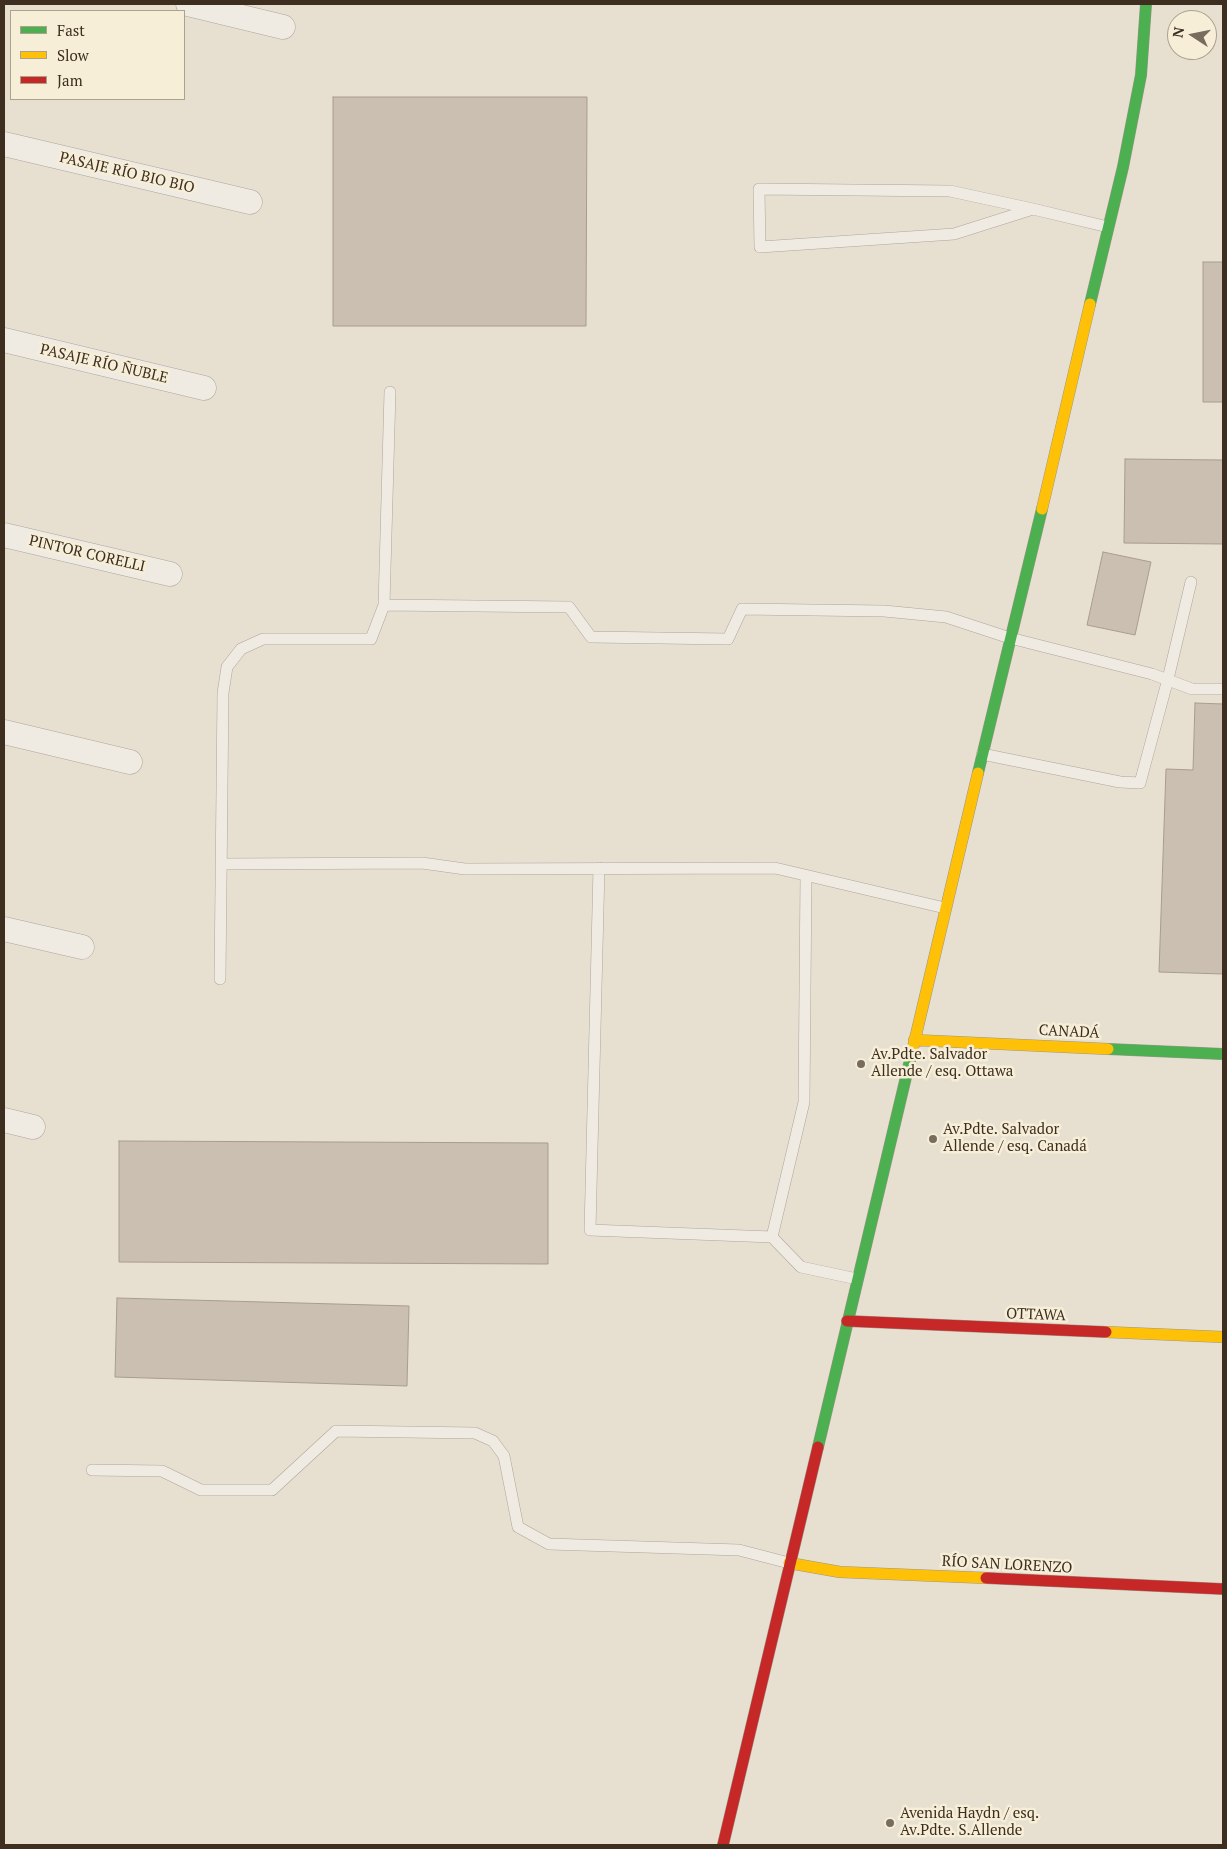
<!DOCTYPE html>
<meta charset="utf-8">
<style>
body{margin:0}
#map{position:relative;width:1227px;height:1849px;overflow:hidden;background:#e7e0d1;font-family:"PT Serif",serif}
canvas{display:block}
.frame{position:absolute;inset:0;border:5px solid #3d2e20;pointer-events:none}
.legend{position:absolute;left:10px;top:10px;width:175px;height:90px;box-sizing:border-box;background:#f7eed8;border:1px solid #ada18e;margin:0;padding:6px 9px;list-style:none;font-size:15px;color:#3d2e20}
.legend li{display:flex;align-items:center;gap:10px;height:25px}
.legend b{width:25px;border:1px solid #ada18e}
.north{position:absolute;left:1167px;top:10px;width:50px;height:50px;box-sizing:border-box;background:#f7eed8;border:1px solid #ada18e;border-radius:50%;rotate:281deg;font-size:14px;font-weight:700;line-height:20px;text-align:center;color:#3d2e20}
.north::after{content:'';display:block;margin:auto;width:18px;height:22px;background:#786c5e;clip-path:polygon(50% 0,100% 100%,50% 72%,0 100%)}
</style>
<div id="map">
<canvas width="1227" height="1849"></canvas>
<div class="frame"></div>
<ul class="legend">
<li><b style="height:6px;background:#4caf50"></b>Fast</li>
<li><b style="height:6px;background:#ffc107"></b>Slow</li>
<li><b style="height:6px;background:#c62828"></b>Jam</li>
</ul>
<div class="north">N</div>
</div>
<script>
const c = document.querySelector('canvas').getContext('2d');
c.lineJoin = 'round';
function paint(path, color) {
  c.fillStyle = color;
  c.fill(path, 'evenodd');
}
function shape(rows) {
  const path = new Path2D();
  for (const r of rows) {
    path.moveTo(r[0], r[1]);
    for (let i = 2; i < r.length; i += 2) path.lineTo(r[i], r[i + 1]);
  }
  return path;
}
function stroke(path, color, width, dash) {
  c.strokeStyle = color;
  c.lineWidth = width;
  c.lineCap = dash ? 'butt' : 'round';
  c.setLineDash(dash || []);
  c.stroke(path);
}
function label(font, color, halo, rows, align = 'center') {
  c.font = font + ' "PT Serif",serif';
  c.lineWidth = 5;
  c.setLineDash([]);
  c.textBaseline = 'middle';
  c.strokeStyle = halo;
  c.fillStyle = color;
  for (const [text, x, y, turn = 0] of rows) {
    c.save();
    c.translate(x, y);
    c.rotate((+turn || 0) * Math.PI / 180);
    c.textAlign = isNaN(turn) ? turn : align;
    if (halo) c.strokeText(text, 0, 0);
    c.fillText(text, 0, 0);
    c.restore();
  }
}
const building = shape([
 [333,97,587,97,586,326,333,326,333,97],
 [1203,262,1223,262,1223,402,1203,402,1203,262],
 [1125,459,1223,460,1223,544,1124,543,1125,459],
 [1103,552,1151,562,1135,635,1087,625,1103,552],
 [1195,703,1223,704,1223,974,1159,972,1166,769,1193,770,1195,703],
 [119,1141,548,1143,548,1264,119,1262,119,1141],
 [117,1298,409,1306,407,1386,115,1377,117,1298]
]);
const lane = shape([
 [1033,209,954,234,760,247,759,189,950,191,1033,209,1108,227],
 [384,605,390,392],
 [982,754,1120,782,1140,783,1168,679,1191,582],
 [221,864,422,863,465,869,775,868,945,908],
 [599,868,590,1230,772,1237,804,1102,806,876],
 [220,979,223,693,227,667,241,649,263,639,371,639,384,605,569,607,591,637,728,639,742,609,884,611,946,617,1010,638,1152,674,1192,689,1223,689],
 [772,1237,801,1267,857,1279],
 [92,1470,162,1471,201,1490,272,1490,336,1431,475,1433,493,1441,504,1456,518,1527,549,1544,739,1550,789,1563]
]);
const street = shape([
 [188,4,283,27],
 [4,144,250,202],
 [4,340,204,388],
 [4,535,170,574],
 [4,732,130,762],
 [4,929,82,947],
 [4,1120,33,1127]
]);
const fast = shape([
 [1090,304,1123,167,1141,75,1146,4],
 [978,773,1042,509],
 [1108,1049,1223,1054],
 [818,1447,911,1056]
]);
const slow = shape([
 [1042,509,1090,304],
 [914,1040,1108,1049],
 [911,1056,978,773],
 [1106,1332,1223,1337],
 [789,1563,840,1572,986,1578]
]);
const jam = shape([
 [847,1321,1106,1332],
 [986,1578,1223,1589],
 [723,1845,818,1447]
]);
const markers = [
 [861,1064,5,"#786c5e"],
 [933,1139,5,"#786c5e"],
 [890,1823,5,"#786c5e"]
];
const streetNames = [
 ["PASAJE RÍO BIO BIO",127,173,13],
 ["PASAJE RÍO ÑUBLE",104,364,13],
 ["PINTOR CORELLI",87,554,13],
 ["CANADÁ",1069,1032,3],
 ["OTTAWA",1036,1315,2],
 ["RÍO SAN LORENZO",1007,1565,3]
];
const poiNames = [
 ["Av.Pdte. Salvador",871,1055],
 ["Allende / esq. Ottawa",871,1072],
 ["Av.Pdte. Salvador",943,1130],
 ["Allende / esq. Canadá",943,1147],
 ["Avenida Haydn / esq.",900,1814],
 ["Av.Pdte. S.Allende",900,1831]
];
paint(building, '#cbbfb2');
stroke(building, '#a89c90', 1);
stroke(lane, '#ada599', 12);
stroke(street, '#ada599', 25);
stroke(fast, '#9c958a', 12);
stroke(slow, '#9c958a', 12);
stroke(jam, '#9c958a', 12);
stroke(lane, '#efebe3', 11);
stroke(street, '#efebe3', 24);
stroke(fast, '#4caf50', 11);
stroke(slow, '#ffc107', 11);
stroke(jam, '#c62828', 11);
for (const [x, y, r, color] of markers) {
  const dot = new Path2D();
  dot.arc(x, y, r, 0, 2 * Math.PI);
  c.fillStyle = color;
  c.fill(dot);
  stroke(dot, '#f7eed8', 2);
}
label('15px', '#3d2e20', '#f7eed8', streetNames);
label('15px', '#3d2e20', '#f7eed8', poiNames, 'left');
</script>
